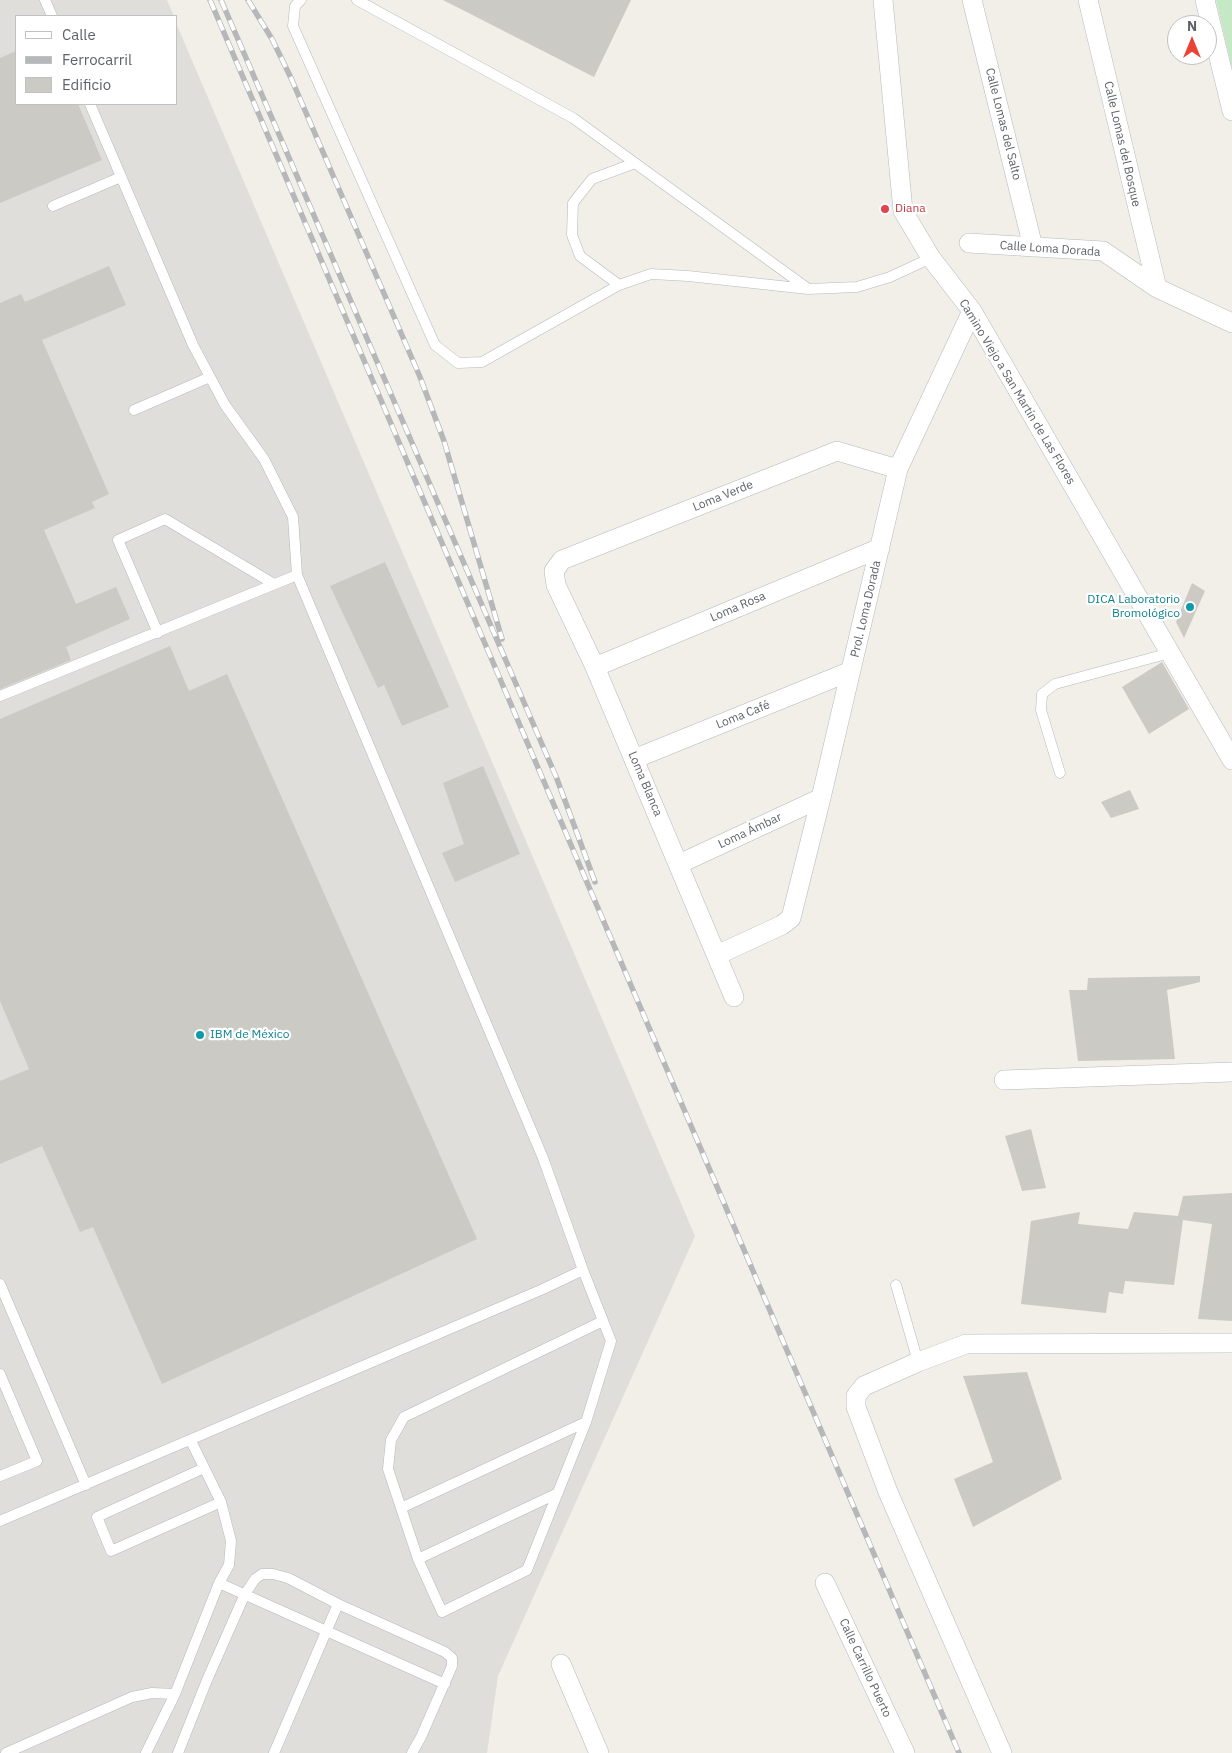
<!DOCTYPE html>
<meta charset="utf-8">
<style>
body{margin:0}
#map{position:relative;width:1232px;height:1753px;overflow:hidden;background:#f1efe8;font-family:"IBM Plex Sans",sans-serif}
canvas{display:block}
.legend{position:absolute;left:15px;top:15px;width:162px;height:90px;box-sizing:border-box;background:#fff;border:1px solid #bfc1c3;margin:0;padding:6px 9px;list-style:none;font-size:15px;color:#5f6368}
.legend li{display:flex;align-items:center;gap:10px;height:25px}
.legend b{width:25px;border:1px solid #bfc1c3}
.north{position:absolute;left:1167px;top:15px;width:50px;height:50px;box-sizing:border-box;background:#fff;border:1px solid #bfc1c3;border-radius:50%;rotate:0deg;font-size:14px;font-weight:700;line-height:20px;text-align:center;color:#5f6368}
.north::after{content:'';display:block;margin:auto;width:18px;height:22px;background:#ea4335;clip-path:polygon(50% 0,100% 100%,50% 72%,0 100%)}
</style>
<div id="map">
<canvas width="1232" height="1753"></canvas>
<ul class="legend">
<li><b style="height:6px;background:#fff"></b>Calle</li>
<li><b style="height:6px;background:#b6b7b8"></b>Ferrocarril</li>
<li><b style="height:14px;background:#cccac5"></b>Edificio</li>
</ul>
<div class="north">N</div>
</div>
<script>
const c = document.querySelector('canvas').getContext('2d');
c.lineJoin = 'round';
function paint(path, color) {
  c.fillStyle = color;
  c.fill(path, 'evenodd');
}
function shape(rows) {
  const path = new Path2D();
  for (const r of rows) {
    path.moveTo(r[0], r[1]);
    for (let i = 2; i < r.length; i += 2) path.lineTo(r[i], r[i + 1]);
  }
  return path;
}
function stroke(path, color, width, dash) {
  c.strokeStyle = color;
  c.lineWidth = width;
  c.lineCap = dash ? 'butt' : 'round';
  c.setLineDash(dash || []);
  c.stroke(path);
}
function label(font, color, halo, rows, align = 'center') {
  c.font = font + ' "IBM Plex Sans",sans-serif';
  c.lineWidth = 4.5;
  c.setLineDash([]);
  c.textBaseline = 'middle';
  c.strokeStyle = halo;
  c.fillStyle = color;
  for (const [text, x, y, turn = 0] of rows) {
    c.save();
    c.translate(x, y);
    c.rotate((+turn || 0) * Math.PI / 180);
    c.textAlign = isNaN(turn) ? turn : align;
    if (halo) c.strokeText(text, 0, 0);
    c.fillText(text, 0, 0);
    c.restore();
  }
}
const industrial = shape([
 [0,0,167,0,174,16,16,16,16,104,176,104,176,23,695,1236,498,1676,487,1753,0,1753]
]);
const green = shape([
 [1216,0,1232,0,1232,68]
]);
const building = shape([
 [443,0,631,0,594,77],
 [16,51,16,104,78,104,102,160,0,203,0,58],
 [109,266,126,305,42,340,109,494,92,502,95,508,44,530,76,604,116,587,130,619,66,647,71,660,0,689,0,303,21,294,25,302],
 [385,562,449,707,402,726,384,685,378,688,330,586],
 [1192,583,1205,591,1184,638,1176,622],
 [170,646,189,691,227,674,477,1239,162,1384,93,1227,80,1232,42,1146,0,1164,0,1081,29,1069,0,1001,0,719],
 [1162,662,1189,709,1149,734,1122,687],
 [483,766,520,854,455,882,442,853,464,844,443,783],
 [1130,790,1139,809,1111,818,1101,802],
 [1200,976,1200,982,1167,990,1175,1059,1078,1061,1069,990,1087,990,1088,978],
 [1031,1129,1046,1188,1022,1191,1005,1136],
 [1232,1193,1232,1321,1198,1319,1212,1224,1183,1220,1174,1285,1125,1281,1123,1294,1109,1292,1106,1313,1021,1304,1031,1221,1080,1212,1078,1224,1128,1229,1134,1212,1178,1216,1183,1196],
 [1027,1372,1062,1479,973,1527,954,1479,993,1462,963,1376]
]);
const service = shape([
 [45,0,52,16],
 [301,0,295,6,293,26,435,345,458,363,482,362,619,285,651,274,688,276,808,289,857,287,890,277,931,258],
 [357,0,573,118,807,288],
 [53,206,121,177],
 [619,285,580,256,572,235,573,203,592,179,635,163],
 [134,410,210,377],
 [158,633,118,540,165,519,274,584],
 [0,696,297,575],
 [1060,773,1041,710,1042,694,1055,684,1170,653],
 [583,1270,611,1341,586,1422,527,1570,442,1612,418,1559,388,1469,391,1440,404,1417,603,1321],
 [0,1284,86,1485],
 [896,1285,918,1362],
 [0,1374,37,1461,0,1476],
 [204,1468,97,1517,111,1551,221,1502],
 [401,1508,586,1422],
 [0,1521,543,1289,583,1270,543,1158,297,575,293,517,264,459,225,405,193,345,90,104],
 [418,1559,558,1493],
 [219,1583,445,1684],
 [6,1753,132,1697,152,1693,175,1694],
 [146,1753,175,1694,219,1583,229,1565,231,1541,221,1502,191,1441],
 [178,1753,207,1680,245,1594,255,1579,262,1574,273,1574,288,1578,338,1604,445,1652,452,1658,452,1666,421,1737,412,1753],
 [274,1753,338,1604]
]);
const minor = shape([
 [883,0,903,211,931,258,972,311,1232,760],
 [972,0,1033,247],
 [1088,0,1157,288],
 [1205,0,1232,111],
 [969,243,1103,251,1157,288,1232,323],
 [595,667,880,548],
 [634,759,851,671],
 [679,864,821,798],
 [717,955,782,925,791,918,821,798,898,469,972,311],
 [734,997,595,667,556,585,554,571,562,560,837,451,898,469],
 [1004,1080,1232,1072],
 [825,1583,905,1753],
 [561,1664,599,1753],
 [1002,1753,888,1492,856,1407,856,1396,864,1386,918,1362,966,1344,1232,1343]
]);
const rail = shape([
 [210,0,959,1753],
 [221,0,557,779,595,882],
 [248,0,272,39,291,78,420,377,444,441,502,639]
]);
const markers = [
 [885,209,5,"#e0444e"],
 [1190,607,5,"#0f9aa8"],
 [200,1035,5,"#0f9aa8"]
];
const streetNames = [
 ["Calle Lomas del Salto",1003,124,76],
 ["Calle Lomas del Bosque",1122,144,77],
 ["Calle Loma Dorada",1050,249,4],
 ["Camino Viejo a San Martín de Las Flores",1017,392,59],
 ["Loma Verde",723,496,-22],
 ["Loma Rosa",738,607,-23],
 ["Prol. Loma Dorada",866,609,-77],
 ["Loma Café",743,715,-22],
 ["Loma Blanca",645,784,67],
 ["Loma Ámbar",750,831,-25],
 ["Calle Carrillo Puerto",865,1668,65]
];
const healthNames = [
 ["Diana",895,209]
];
const cultureNames = [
 ["DICA Laboratorio",1180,600],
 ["Bromológico",1180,614],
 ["IBM de México",210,1035,"left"]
];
paint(industrial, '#e0deda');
paint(green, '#c5e8c5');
paint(building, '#cccac5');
stroke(service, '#b5b8bc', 11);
stroke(minor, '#b5b8bc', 20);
stroke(service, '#fff', 10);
stroke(minor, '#fff', 19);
stroke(rail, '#b6b7b8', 5.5);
stroke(rail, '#fff', 4, [11]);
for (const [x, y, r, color] of markers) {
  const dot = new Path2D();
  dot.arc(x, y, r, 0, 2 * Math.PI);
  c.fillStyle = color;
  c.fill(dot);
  stroke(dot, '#fff', 2);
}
label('12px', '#5f6368', '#fff', streetNames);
label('12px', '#be3a42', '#fff', healthNames, 'left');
label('12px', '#0d838f', '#fff', cultureNames, 'right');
</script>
